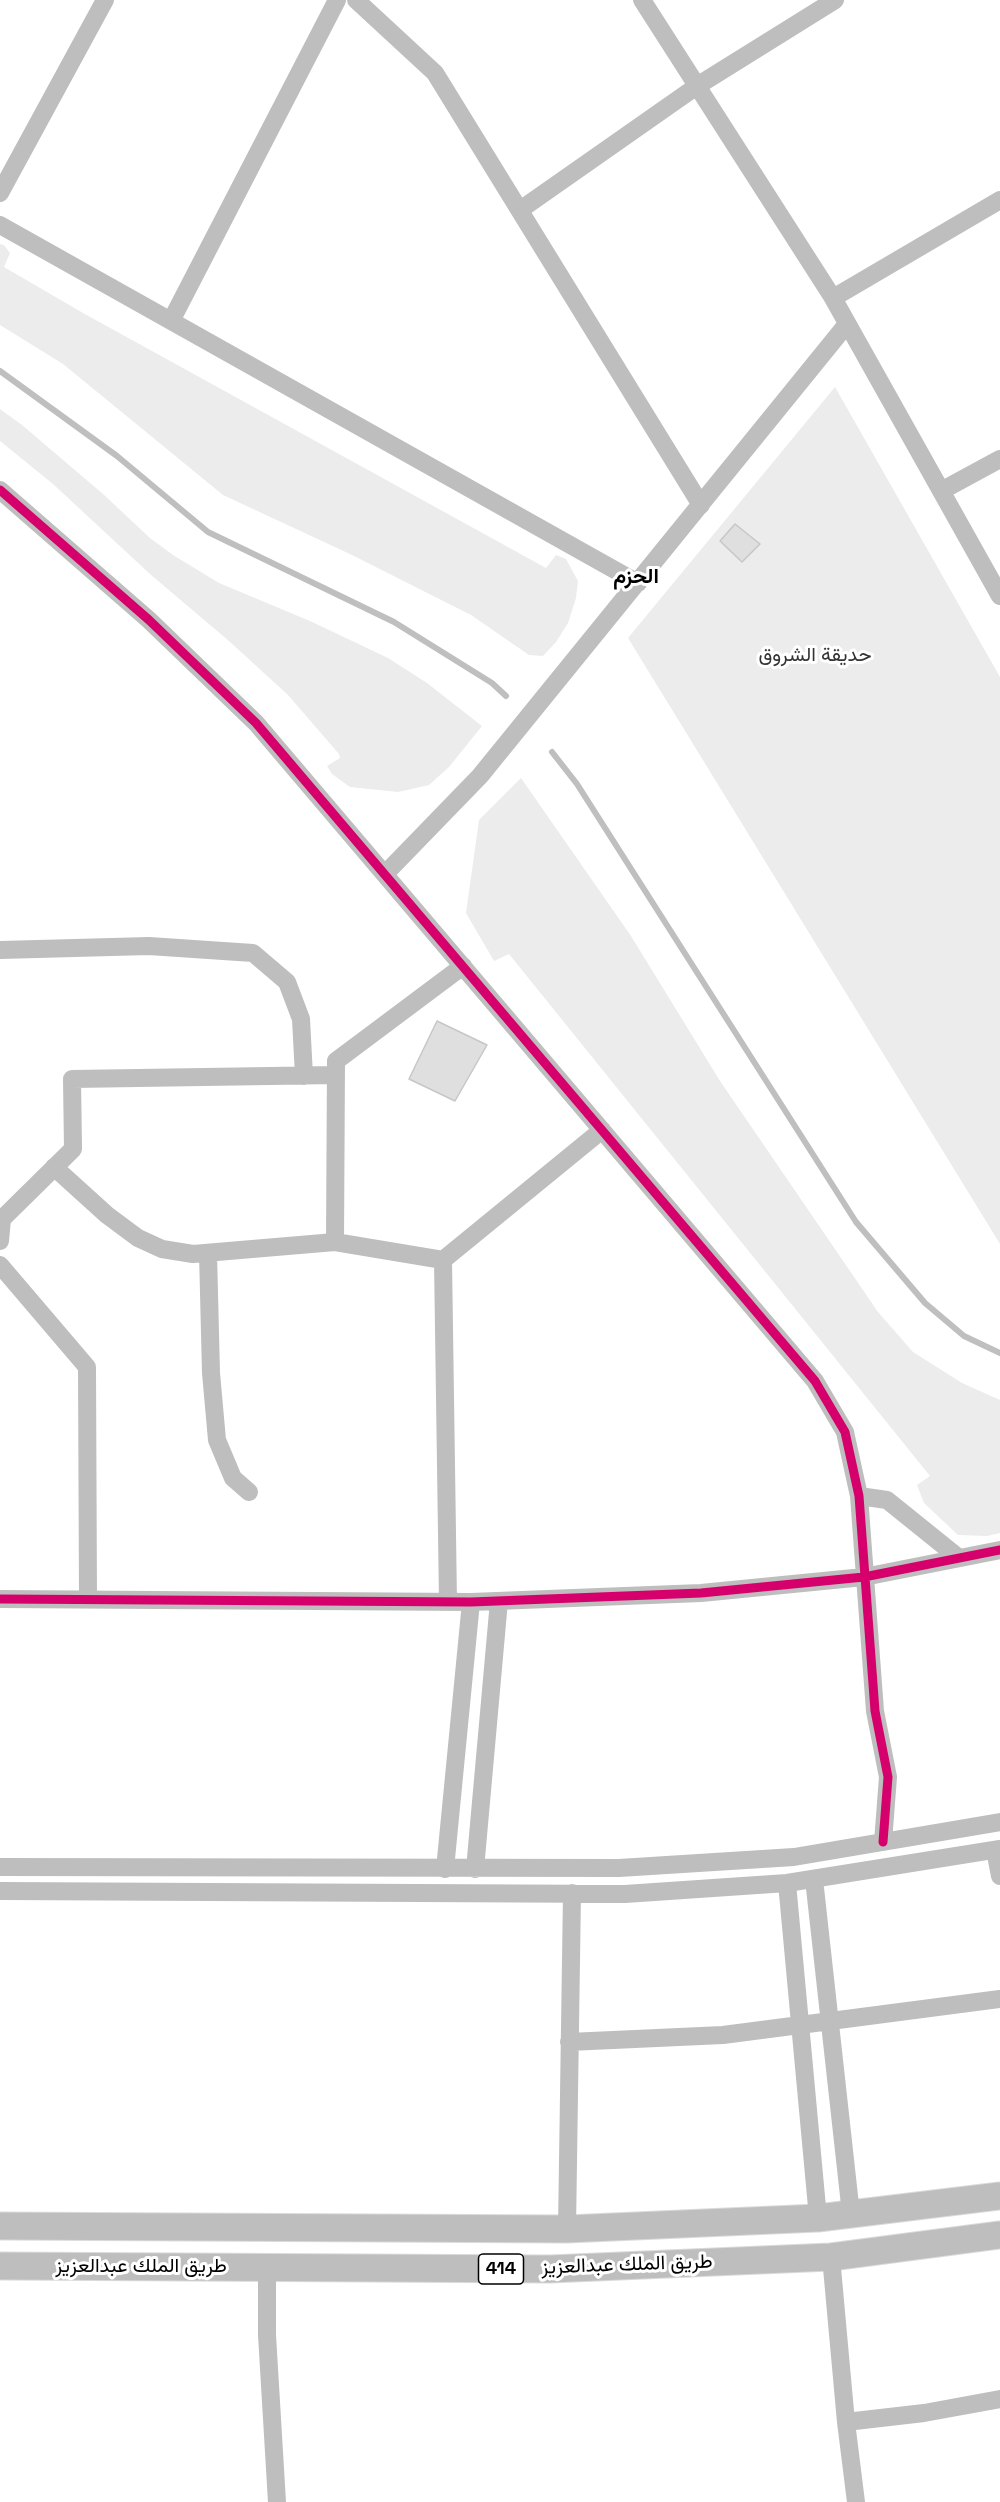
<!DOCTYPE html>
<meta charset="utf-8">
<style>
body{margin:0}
canvas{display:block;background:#fff}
</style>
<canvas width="1000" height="2502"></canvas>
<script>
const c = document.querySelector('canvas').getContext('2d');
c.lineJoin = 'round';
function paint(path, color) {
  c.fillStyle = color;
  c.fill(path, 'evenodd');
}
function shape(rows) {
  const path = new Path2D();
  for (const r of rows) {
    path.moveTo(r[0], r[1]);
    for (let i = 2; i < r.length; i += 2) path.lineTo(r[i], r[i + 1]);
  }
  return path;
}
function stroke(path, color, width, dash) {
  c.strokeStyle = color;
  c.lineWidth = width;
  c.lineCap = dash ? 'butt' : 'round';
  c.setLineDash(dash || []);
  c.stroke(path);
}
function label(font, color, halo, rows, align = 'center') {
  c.font = font + ' "Space Grotesk",Vazirmatn,sans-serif';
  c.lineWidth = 6;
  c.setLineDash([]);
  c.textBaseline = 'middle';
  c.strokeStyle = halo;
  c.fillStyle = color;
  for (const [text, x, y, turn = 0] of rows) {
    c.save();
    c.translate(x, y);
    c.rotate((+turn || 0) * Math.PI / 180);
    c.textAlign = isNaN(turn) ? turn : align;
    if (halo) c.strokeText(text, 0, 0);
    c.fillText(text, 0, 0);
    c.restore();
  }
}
const green = shape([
 [0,244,4,245,10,253,4,267,83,313,546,568,556,555,566,559,578,581,576,598,568,623,556,642,543,656,529,655,471,615,352,555,223,495,63,364,0,325],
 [835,387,1000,677,1000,1244,628,638],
 [0,409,22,425,103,494,150,538,173,555,219,583,310,621,388,658,427,683,482,726,449,767,429,785,398,792,350,787,332,774,327,766,340,758,339,754,288,695,229,641,150,574,53,484,0,441],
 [521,778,631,936,720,1081,878,1312,913,1352,962,1383,1000,1400,1000,1533,987,1536,958,1535,924,1503,917,1485,930,1476,509,954,494,961,466,913,479,820]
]);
const stream = shape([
 [0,371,117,456,208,532,394,622,492,683,506,696],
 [552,752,577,784,856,1222,925,1303,964,1336,1000,1353]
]);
const building = shape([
 [735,524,760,544,742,562,720,541,735,524],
 [437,1021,487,1045,455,1101,409,1079,437,1021]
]);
const minor = shape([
 [356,0,435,73,701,505],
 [642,0,833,298,1000,596],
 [0,193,105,0],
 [520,210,697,86,835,0],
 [0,225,638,583],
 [833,298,1000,200],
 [171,321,337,0],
 [0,490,149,620,256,723,815,1381,845,1432,859,1496,875,1711,888,1777,883,1842],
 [941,491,1000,459],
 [385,874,480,776,847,324],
 [0,950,149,946,253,953,287,982,301,1019,304,1076],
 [54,1167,107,1215,138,1238,162,1249,193,1254,335,1242],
 [0,1241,2,1219,73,1149,72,1079,336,1075],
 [208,1253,211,1373,217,1440,233,1478,249,1492],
 [443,1260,335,1242,336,1061,463,966],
 [0,1265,87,1367,88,1599],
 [859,1496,887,1500,959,1558],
 [0,1599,471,1602,701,1593,864,1577,1000,1550],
 [448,1602,443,1260,602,1130],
 [995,1850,1000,1876],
 [0,1867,619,1868,794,1857,1000,1822],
 [445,1869,471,1602],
 [475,1869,499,1601],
 [814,1879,851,2214],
 [787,1883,818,2218],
 [0,1891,625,1894,787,1883,1000,1849],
 [569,2042,723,2035,1000,1999],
 [567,2229,572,1893],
 [831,2257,846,2422,856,2502],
 [267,2267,267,2335,277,2502],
 [846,2422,924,2413,1000,2399]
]);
const highway = shape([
 [0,2226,567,2229,818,2218,1000,2196],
 [0,2266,550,2269,831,2257,1000,2235]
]);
const cycleway = shape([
 [0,490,149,620,256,723,815,1381,845,1432,859,1496,875,1711,888,1777,883,1842],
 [0,1599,471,1602,701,1593,864,1577,1000,1550]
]);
const shields = [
 [501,2269,45]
];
const shieldNames = [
 ["414",501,2269]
];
const parkNames = [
 ["حديقة الشروق",815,656]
];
const streetNames = [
 ["طريق الملك عبدالعزيز",627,2265,-2],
 ["طريق الملك عبدالعزيز",141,2267]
];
const neighbourhoodNames = [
 ["الحزم",636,577]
];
paint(green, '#ececec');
stroke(stream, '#bfbfbf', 6);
paint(building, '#dfdfdf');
stroke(building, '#c7c7c7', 1.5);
stroke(highway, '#dbdbdb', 29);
stroke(minor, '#bebebe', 18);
stroke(highway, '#bebebe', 27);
stroke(cycleway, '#d6006c', 9);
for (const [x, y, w] of shields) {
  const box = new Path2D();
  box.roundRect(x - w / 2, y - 15, w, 30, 4.5);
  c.fillStyle = '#fff';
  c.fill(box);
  stroke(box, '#000', 1.5);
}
label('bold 18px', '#000', null, shieldNames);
label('20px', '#333', '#fff', parkNames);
label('20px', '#000', '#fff', streetNames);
label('bold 21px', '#000', '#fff', neighbourhoodNames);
</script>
